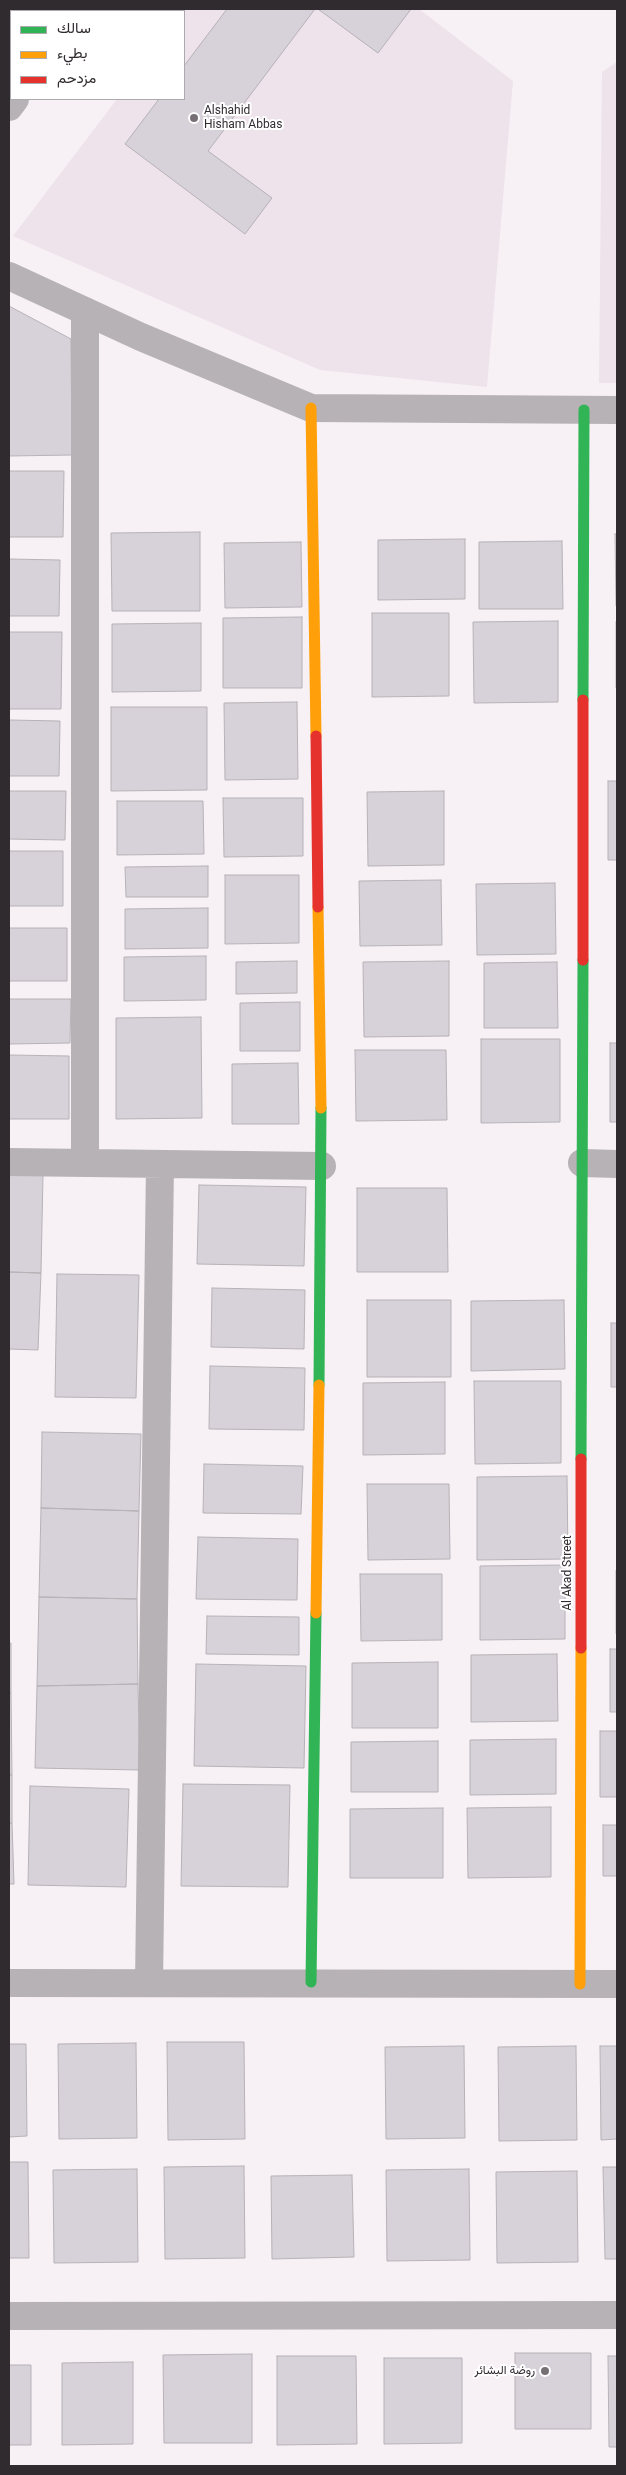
<!DOCTYPE html>
<meta charset="utf-8">
<style>
body{margin:0}
#map{position:relative;width:626px;height:2475px;overflow:hidden;background:#f7f1f6;font-family:Roboto,Vazirmatn,sans-serif}
canvas{display:block}
.frame{position:absolute;inset:0;border:10px solid #302b2f;pointer-events:none}
.legend{position:absolute;left:10px;top:10px;width:175px;height:90px;box-sizing:border-box;background:#fff;border:1px solid #acaaac;margin:0;padding:6px 9px;list-style:none;font-size:15px;color:#302b2f}
.legend li{display:flex;align-items:center;gap:10px;height:25px}
.legend b{width:25px;border:1px solid #acaaac}
</style>
<div id="map">
<canvas width="626" height="2475"></canvas>
<div class="frame"></div>
<ul class="legend">
<li><b style="height:6px;background:#30b455"></b>سالك</li>
<li><b style="height:6px;background:#ff9f0a"></b>بطيء</li>
<li><b style="height:6px;background:#e5322d"></b>مزدحم</li>
</ul>
</div>
<script>
const c = document.querySelector('canvas').getContext('2d');
c.lineJoin = 'round';
function paint(path, color) {
  c.fillStyle = color;
  c.fill(path, 'evenodd');
}
function shape(rows) {
  const path = new Path2D();
  for (const r of rows) {
    path.moveTo(r[0], r[1]);
    for (let i = 2; i < r.length; i += 2) path.lineTo(r[i], r[i + 1]);
  }
  return path;
}
function stroke(path, color, width, dash) {
  c.strokeStyle = color;
  c.lineWidth = width;
  c.lineCap = dash ? 'butt' : 'round';
  c.setLineDash(dash || []);
  c.stroke(path);
}
function label(font, color, halo, rows, align = 'center') {
  c.font = font + ' Roboto,Vazirmatn,sans-serif';
  c.lineWidth = 4;
  c.setLineDash([]);
  c.textBaseline = 'middle';
  c.strokeStyle = halo;
  c.fillStyle = color;
  for (const [text, x, y, turn = 0] of rows) {
    c.save();
    c.translate(x, y);
    c.rotate((+turn || 0) * Math.PI / 180);
    c.textAlign = isNaN(turn) ? turn : align;
    if (halo) c.strokeText(text, 0, 0);
    c.fillText(text, 0, 0);
    c.restore();
  }
}
const built = shape([
 [185,9,419,9,513,81,487,387,320,370,13,236,117,99,184,99,183,11],
 [617,62,617,383,599,383,602,72]
]);
const building = shape([
 [227,9,315,9,208,151,272,198,245,234,125,144,159,99,184,99,184,66,227,9],
 [318,9,411,9,378,53,318,9],
 [9,306,71,339,72,455,9,456,9,306],
 [9,471,64,471,63,537,9,537,9,471],
 [200,532,200,611,112,611,111,533,200,532],
 [615,534,617,534,617,606,616,606,615,534],
 [465,539,465,599,378,600,378,540,465,539],
 [562,541,563,609,479,609,479,542,562,541],
 [301,542,302,607,225,608,224,543,301,542],
 [9,559,60,560,59,616,9,616,9,559],
 [372,613,449,613,449,696,372,697,372,613],
 [302,617,302,688,223,688,223,618,302,617],
 [558,621,558,702,474,703,473,622,558,621],
 [616,622,617,622,617,688,616,688,616,622],
 [201,623,201,691,112,692,112,624,201,623],
 [9,632,62,632,61,709,9,709,9,632],
 [297,702,298,779,225,780,224,703,297,702],
 [111,707,207,707,207,790,111,791,111,707],
 [9,720,60,721,59,776,9,776,9,720],
 [608,781,617,781,617,860,608,860,608,781],
 [9,791,66,791,65,840,9,839,9,791],
 [444,791,444,865,368,866,367,792,444,791],
 [223,798,303,798,303,856,224,857,223,798],
 [117,801,203,801,204,854,117,855,117,801],
 [9,851,63,851,63,906,9,906,9,851],
 [208,866,208,897,126,897,125,867,208,866],
 [225,875,299,875,299,943,225,944,225,875],
 [441,880,442,945,360,946,359,881,441,880],
 [555,883,556,954,477,955,476,884,555,883],
 [208,908,208,948,125,949,125,909,208,908],
 [9,928,67,928,67,981,9,981,9,928],
 [206,956,206,1000,124,1001,124,957,206,956],
 [297,961,297,993,236,994,236,962,297,961],
 [449,961,449,1036,364,1037,363,962,449,961],
 [557,962,558,1028,484,1028,484,963,557,962],
 [9,999,71,999,70,1043,9,1044,9,999],
 [300,1002,300,1051,240,1051,240,1003,300,1002],
 [201,1017,202,1118,116,1119,116,1018,201,1017],
 [481,1039,560,1039,560,1122,481,1123,481,1039],
 [610,1043,617,1043,617,1122,610,1122,610,1043],
 [355,1050,446,1050,447,1120,356,1121,355,1050],
 [9,1055,69,1056,69,1119,9,1119,9,1055],
 [298,1063,299,1124,232,1124,232,1064,298,1063],
 [9,1173,43,1174,41,1273,9,1272,9,1173],
 [199,1185,306,1187,304,1266,197,1264,199,1185],
 [357,1188,447,1188,448,1272,357,1272,357,1188],
 [9,1272,41,1273,38,1350,9,1349,9,1272],
 [57,1274,139,1275,136,1398,55,1397,57,1274],
 [212,1288,305,1290,304,1349,211,1347,212,1288],
 [367,1300,451,1300,451,1377,367,1377,367,1300],
 [564,1300,565,1369,471,1371,471,1301,564,1300],
 [611,1323,617,1323,617,1387,611,1387,611,1323],
 [210,1366,305,1368,304,1430,209,1429,210,1366],
 [474,1381,561,1381,561,1463,475,1464,474,1381],
 [445,1382,445,1454,363,1455,363,1383,445,1382],
 [42,1432,141,1434,139,1511,41,1508,42,1432],
 [204,1464,303,1466,301,1514,203,1513,204,1464],
 [567,1476,568,1559,477,1560,477,1477,567,1476],
 [367,1484,449,1484,450,1559,368,1560,367,1484],
 [41,1508,139,1511,137,1599,39,1597,41,1508],
 [198,1537,298,1539,297,1600,196,1599,198,1537],
 [565,1565,565,1639,480,1640,480,1566,565,1565],
 [616,1571,617,1571,617,1634,616,1634,616,1571],
 [360,1574,442,1574,442,1640,361,1641,360,1574],
 [39,1597,137,1599,138,1684,37,1686,39,1597],
 [207,1616,299,1617,299,1655,206,1654,207,1616],
 [9,1643,11,1643,11,1693,9,1693,9,1643],
 [610,1649,617,1649,617,1712,610,1712,610,1649],
 [557,1654,558,1721,471,1722,471,1655,557,1654],
 [438,1662,438,1728,352,1728,352,1663,438,1662],
 [196,1664,306,1666,304,1768,194,1766,196,1664],
 [138,1684,140,1770,35,1768,37,1686,138,1684],
 [9,1693,11,1693,12,1775,9,1775,9,1693],
 [600,1731,617,1731,617,1797,600,1797,600,1731],
 [556,1739,556,1794,470,1795,470,1740,556,1739],
 [438,1741,438,1792,351,1792,351,1742,438,1741],
 [9,1775,12,1775,12,1823,9,1823,9,1775],
 [183,1784,290,1785,288,1887,181,1886,183,1784],
 [30,1786,129,1789,126,1887,28,1885,30,1786],
 [551,1807,551,1877,468,1878,467,1808,551,1807],
 [443,1808,443,1878,350,1878,350,1809,443,1808],
 [9,1823,12,1823,14,1884,9,1884,9,1823],
 [603,1825,617,1825,617,1876,603,1876,603,1825],
 [167,2042,244,2042,245,2139,168,2140,167,2042],
 [136,2043,137,2138,59,2139,58,2044,136,2043],
 [9,2044,26,2044,27,2136,9,2137,9,2044],
 [464,2046,465,2138,386,2139,385,2047,464,2046],
 [576,2046,577,2140,499,2141,498,2047,576,2046],
 [600,2046,617,2046,617,2139,601,2140,600,2046],
 [9,2162,28,2162,29,2258,9,2258,9,2162],
 [244,2166,245,2258,165,2259,164,2167,244,2166],
 [603,2167,617,2167,617,2259,605,2259,603,2167],
 [137,2169,138,2262,54,2263,53,2170,137,2169],
 [469,2169,470,2260,387,2261,386,2170,469,2169],
 [577,2171,578,2262,497,2263,496,2172,577,2171],
 [352,2175,354,2257,272,2259,271,2176,352,2175],
 [515,2353,591,2353,591,2429,515,2429,515,2353],
 [252,2354,252,2443,164,2443,163,2355,252,2354],
 [277,2356,356,2356,357,2444,277,2445,277,2356],
 [608,2356,617,2356,617,2447,609,2447,608,2356],
 [384,2358,462,2358,462,2443,384,2444,384,2358],
 [133,2362,133,2444,62,2445,62,2363,133,2362],
 [9,2365,31,2365,31,2445,9,2445,9,2365]
]);
const street = shape([
 [85,11,87,9],
 [9,107,15,99],
 [9,276,141,337,311,408,617,410],
 [85,311,85,1163],
 [9,1162,322,1166],
 [582,1163,617,1164],
 [9,1983,617,1984],
 [149,1983,160,1164],
 [9,2316,617,2315]
]);
const fast = shape([
 [583,700,584,410],
 [319,1385,321,1108],
 [581,1459,583,960],
 [311,1982,316,1613]
]);
const slow = shape([
 [311,408,316,736],
 [318,907,321,1108],
 [316,1613,319,1385],
 [580,1984,581,1648]
]);
const jam = shape([
 [316,736,318,907],
 [583,960,583,700],
 [581,1648,581,1459]
]);
const markers = [
 [194,118,5,"#767075"],
 [545,2371,5,"#767075"]
];
const poiNames = [
 ["Alshahid",204,111],
 ["Hisham Abbas",204,125],
 ["روضة البشائر",535,2371,"right"]
];
const streetNames = [
 ["Al Akad Street",568,1573,-90]
];
paint(built, '#eee2eb');
paint(building, '#d7d1d9');
stroke(building, '#b6b2b6', 1);
stroke(street, '#b6b2b5', 28);
stroke(fast, '#30b455', 11);
stroke(slow, '#ff9f0a', 11);
stroke(jam, '#e5322d', 11);
for (const [x, y, r, color] of markers) {
  const dot = new Path2D();
  dot.arc(x, y, r, 0, 2 * Math.PI);
  c.fillStyle = color;
  c.fill(dot);
  stroke(dot, '#fff', 2);
}
label('12px', '#302b2f', '#fff', poiNames, 'left');
label('12px', '#302b2f', '#fff', streetNames);
</script>
